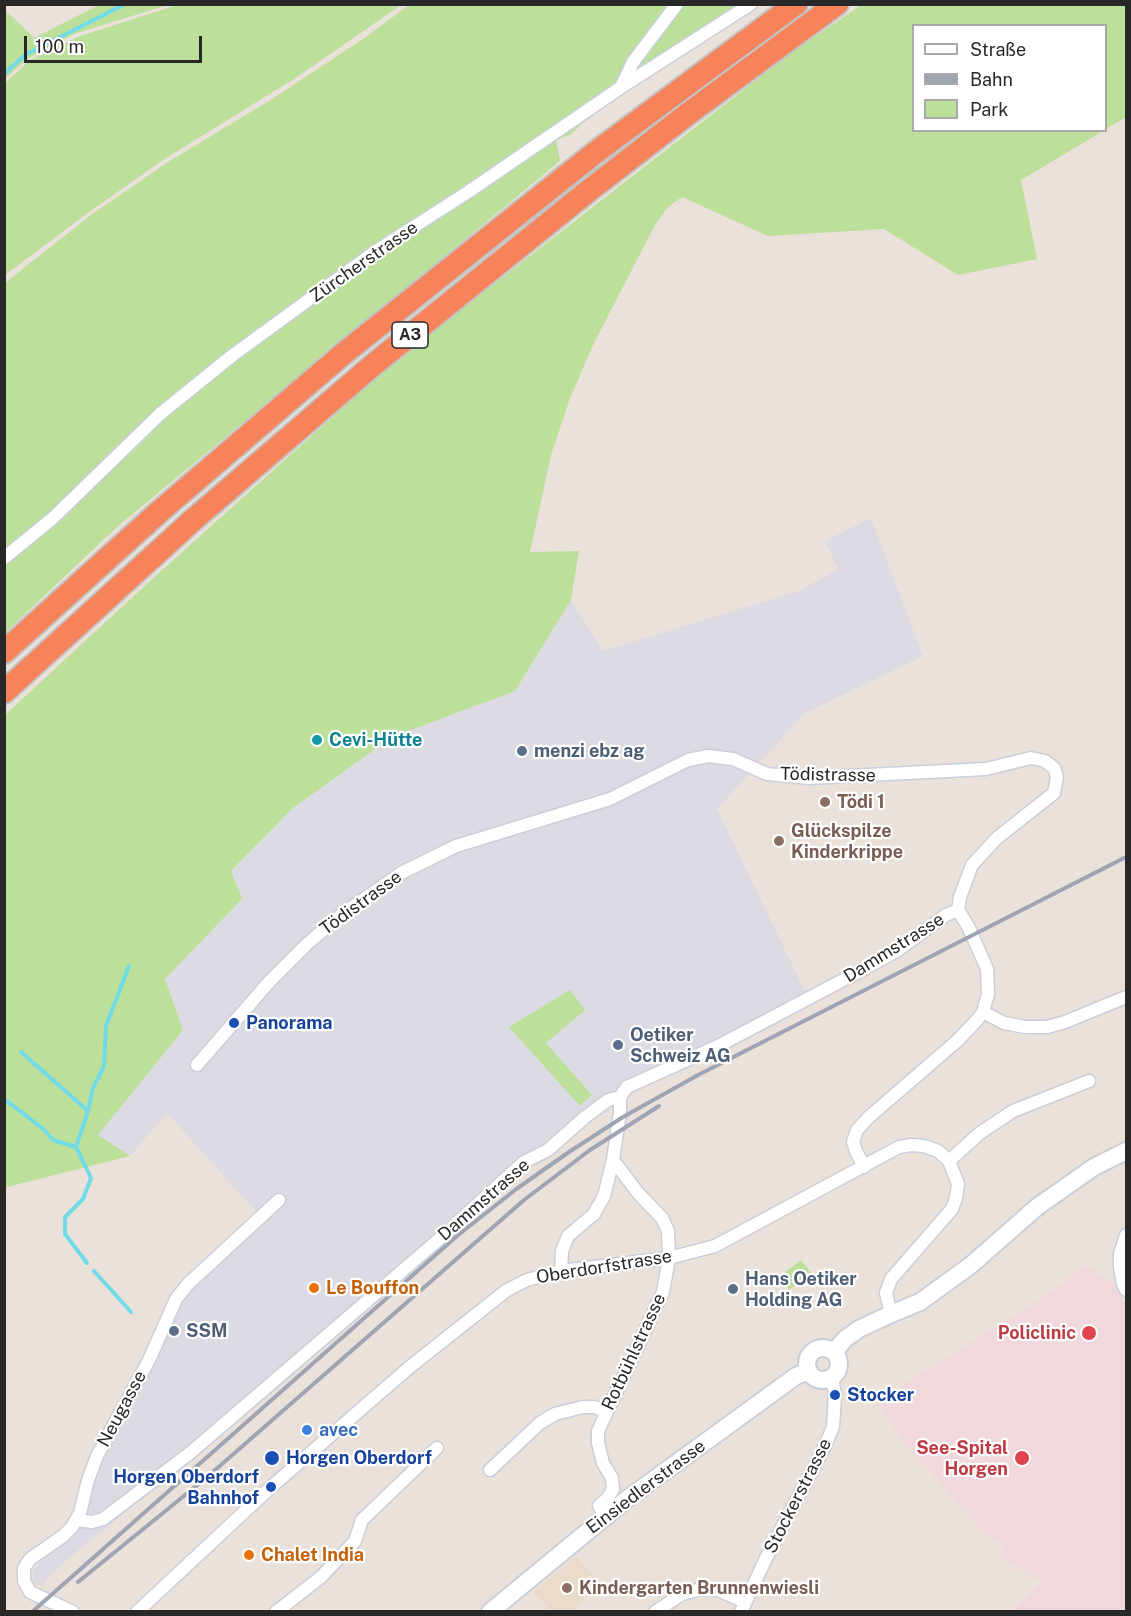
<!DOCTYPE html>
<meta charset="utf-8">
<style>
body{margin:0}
#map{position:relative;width:1131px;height:1616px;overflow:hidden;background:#eae1da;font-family:"Public Sans",sans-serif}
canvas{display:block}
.frame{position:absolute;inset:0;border:6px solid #282828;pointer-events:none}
.legend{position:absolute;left:912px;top:24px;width:195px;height:108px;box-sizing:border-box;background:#fff;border:2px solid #a9a9a9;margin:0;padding:8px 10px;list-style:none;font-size:18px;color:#282828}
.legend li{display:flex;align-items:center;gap:12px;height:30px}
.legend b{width:30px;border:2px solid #a9a9a9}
.scale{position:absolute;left:24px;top:36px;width:178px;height:27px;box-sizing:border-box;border:3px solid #282828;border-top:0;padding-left:8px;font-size:18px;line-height:21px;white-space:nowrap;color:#282828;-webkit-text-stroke:4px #fff;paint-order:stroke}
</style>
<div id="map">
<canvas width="1131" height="1616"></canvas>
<div class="frame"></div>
<ul class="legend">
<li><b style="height:8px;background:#fff"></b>Straße</li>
<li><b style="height:8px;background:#9ea4b2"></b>Bahn</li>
<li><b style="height:16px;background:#bcdf99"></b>Park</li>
</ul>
<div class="scale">100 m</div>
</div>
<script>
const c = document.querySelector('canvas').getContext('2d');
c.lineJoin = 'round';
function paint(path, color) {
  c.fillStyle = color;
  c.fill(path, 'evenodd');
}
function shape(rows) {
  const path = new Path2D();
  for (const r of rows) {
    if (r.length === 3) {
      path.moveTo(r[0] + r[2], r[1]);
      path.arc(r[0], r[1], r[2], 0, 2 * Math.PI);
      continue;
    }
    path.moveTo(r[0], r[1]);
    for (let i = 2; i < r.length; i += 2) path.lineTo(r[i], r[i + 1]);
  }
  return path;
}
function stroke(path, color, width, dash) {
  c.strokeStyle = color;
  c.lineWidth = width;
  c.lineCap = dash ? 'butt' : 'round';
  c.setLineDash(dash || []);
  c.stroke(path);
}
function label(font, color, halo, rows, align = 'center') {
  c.font = font + ' "Public Sans",sans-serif';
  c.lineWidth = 4.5;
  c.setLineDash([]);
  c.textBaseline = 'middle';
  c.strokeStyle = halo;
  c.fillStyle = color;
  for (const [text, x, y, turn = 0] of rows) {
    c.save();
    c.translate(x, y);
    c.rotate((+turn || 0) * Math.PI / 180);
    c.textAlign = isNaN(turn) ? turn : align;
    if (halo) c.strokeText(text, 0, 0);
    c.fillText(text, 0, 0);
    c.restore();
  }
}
const industrial = shape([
 [871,518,923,656,805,713,717,809,811,1004,711,1058,639,1090,610,1111,599,1115,554,1153,529,1167,460,1226,196,1457,82,1547,47,1578,43,1585,33,1585,33,1571,40,1562,74,1533,71,1517,79,1501,89,1460,124,1399,173,1291,258,1214,167,1113,130,1156,97,1135,183,1030,165,979,242,899,231,872,293,808,392,737,515,691,571,600,603,651,799,591,838,569,825,541]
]);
const education = shape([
 [577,1557,600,1583,571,1611,551,1611,533,1592]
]);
const medical = shape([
 [1084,1266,1089,1266,1115,1285,1126,1304,1126,1605,1119,1611,1012,1611,1042,1582,998,1557,1005,1546,981,1530,936,1479,898,1436,877,1401,1047,1295]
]);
const green = shape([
 [180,4,401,5,294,79,166,158,89,212,5,275,5,83,30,60,80,36],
 [99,5,168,5,74,34,27,59,5,79,5,10,34,38],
 [409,5,738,5,651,61,570,135,556,140,560,161,118,526,5,633,5,283,91,215,168,162,269,101,366,37],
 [861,5,1126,5,1126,117,1106,129,1106,26,914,26,914,130,1103,131,1021,180,1037,259,958,275,884,229,768,236,682,197,669,206,656,223,594,343,570,398,551,455,530,552,579,551,571,600,515,691,392,737,293,808,231,871,242,899,165,979,183,1030,98,1135,130,1156,7,1187,5,1191,5,715,150,581,396,360,787,56],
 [570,990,585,1010,546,1043,592,1095,580,1106,509,1027],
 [801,1260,811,1273,789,1290,779,1277]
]);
const stream = shape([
 [4,74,25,55,125,4],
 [21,1052,88,1111],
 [7,1101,43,1129,53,1140,76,1147],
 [87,1263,65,1234,65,1217,83,1199,91,1178,76,1147,88,1111,93,1088,104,1066,106,1026,129,966],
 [94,1271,131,1312]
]);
const street = shape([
 [621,87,633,62,677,4],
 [4,558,53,518,160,414,233,355,373,253,468,192,620,88,751,4],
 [983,1012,1004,1023,1025,1027,1047,1027,1065,1022,1126,997],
 [197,1065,269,982,307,944,341,915,403,872,456,846,610,799,688,760,708,756,733,759,767,774,809,778,986,769,1031,758,1045,761,1054,768,1057,777,1054,793,997,838,972,865,960,897,958,910,969,928,987,969,988,994,983,1012,978,1019,957,1041,869,1117,857,1130,853,1142,856,1151,864,1167],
 [949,1161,980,1133,1013,1111,1089,1081],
 [1126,1235,1120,1254,1120,1267,1123,1284,1126,1290],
 [561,1271,562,1251,568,1236,594,1214,604,1196,613,1160,620,1112,620,1097],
 [490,1470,540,1423,555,1414,583,1407,595,1407,606,1412],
 [605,1516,599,1506,608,1498,613,1489,612,1478,603,1463,598,1443,598,1431,663,1292,669,1258,668,1231,662,1218,638,1193,613,1160],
 [76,1520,92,1522,103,1519,190,1453,437,1241,524,1162,548,1150,584,1118,608,1100,620,1097,627,1087,718,1046,864,969,898,950,946,915,958,910],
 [73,1612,30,1592,24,1581,24,1568,30,1559,63,1536,72,1527,80,1513,88,1480,97,1456,149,1360,176,1299,188,1284,279,1200],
 [137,1612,271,1487,411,1366,507,1290,527,1280,561,1271,669,1258,715,1246,899,1147,911,1145,924,1146,938,1151,949,1161,958,1184,956,1198,952,1209,891,1279,886,1293,891,1314],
 [276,1612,321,1577,355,1541,362,1520,437,1448],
 [655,1612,682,1594,701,1589,718,1590,745,1602],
 [741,1612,767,1556,825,1446,833,1427,835,1395,832,1377]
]);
const secondary = shape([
 [823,1364,16],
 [834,1352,845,1339,859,1329,891,1314,920,1302,971,1265,1037,1207,1094,1167,1126,1151],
 [490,1612,627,1499,796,1376,809,1371]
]);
const highway = shape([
 [4,652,159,512,343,354,596,152,796,4],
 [4,692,193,520,373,365,587,192,689,113,837,4]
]);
const rail = shape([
 [78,1582,206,1478,524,1200,590,1150,659,1106],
 [32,1612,457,1236,515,1190,569,1152,623,1117,698,1075,1126,857]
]);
const markers = [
 [317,740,6,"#0f9aa8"],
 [522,751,6,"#5c6f8a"],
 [825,802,6,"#8d6e63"],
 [779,841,6,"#8d6e63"],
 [234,1023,6,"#1a4fb4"],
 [618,1045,6,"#5c6f8a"],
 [314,1288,6,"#e8710a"],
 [733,1289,6,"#5c6f8a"],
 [174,1331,6,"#5c6f8a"],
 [1089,1333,8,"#e0444e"],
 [835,1395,6,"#1a4fb4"],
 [307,1430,6,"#3f7fe0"],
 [272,1458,8,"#1a4fb4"],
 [1022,1458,8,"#e0444e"],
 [271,1487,6,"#1a4fb4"],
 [249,1555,6,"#e8710a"],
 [567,1588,6,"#8d6e63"]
];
const shields = [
 [410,335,36]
];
const shieldNames = [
 ["A3",410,335]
];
const streetNames = [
 ["Zürcherstrasse",364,262,-35],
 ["Tödistrasse",828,775,1],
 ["Tödistrasse",361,903,-36],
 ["Dammstrasse",894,948,-32],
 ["Dammstrasse",484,1200,-41],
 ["Oberdorfstrasse",604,1267,-9],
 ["Rotbühlstrasse",634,1352,-65],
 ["Neugasse",122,1409,-62],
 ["Einsiedlerstrasse",646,1487,-37],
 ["Stockerstrasse",798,1496,-63]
];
const cultureNames = [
 ["Cevi-Hütte",329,740]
];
const serviceNames = [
 ["menzi ebz ag",534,751],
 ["Oetiker",630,1035],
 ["Schweiz AG",630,1056],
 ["Hans Oetiker",745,1279],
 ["Holding AG",745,1300],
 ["SSM",186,1331]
];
const educationNames = [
 ["Tödi 1",837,802],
 ["Glückspilze",791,831],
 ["Kinderkrippe",791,852],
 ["Kindergarten Brunnenwiesli",579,1588]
];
const transitNames = [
 ["Panorama",246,1023],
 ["Stocker",847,1395],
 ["Horgen Oberdorf",286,1458],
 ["Horgen Oberdorf",259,1477,"right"],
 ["Bahnhof",259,1498,"right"]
];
const foodNames = [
 ["Le Bouffon",326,1288],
 ["Chalet India",261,1555]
];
const healthNames = [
 ["Policlinic",1076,1333],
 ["See-Spital",1008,1448],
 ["Horgen",1008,1469]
];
const shopNames = [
 ["avec",319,1430]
];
paint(industrial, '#dcdbe3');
paint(education, '#ebdbca');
paint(medical, '#f1d8dd');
paint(green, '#bcdf99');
stroke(stream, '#71dce8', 4);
stroke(street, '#c9cfda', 15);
stroke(secondary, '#c9cfda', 20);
stroke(highway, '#c3c3c3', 26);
stroke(street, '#fff', 12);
stroke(secondary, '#fff', 16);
stroke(highway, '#f68359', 22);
stroke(rail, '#9ea4b2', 4);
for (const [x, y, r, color] of markers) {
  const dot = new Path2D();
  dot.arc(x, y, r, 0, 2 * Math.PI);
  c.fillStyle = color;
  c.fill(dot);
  stroke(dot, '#fff', 2);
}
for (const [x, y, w] of shields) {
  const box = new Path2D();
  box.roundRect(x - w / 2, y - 13, w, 26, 4.5);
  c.fillStyle = '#fff';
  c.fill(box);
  stroke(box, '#282828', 1.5);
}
label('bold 16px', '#282828', null, shieldNames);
label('18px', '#282828', '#fff', streetNames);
label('bold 18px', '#0d838f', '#fff', cultureNames, 'left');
label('bold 18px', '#4e5e75', '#fff', serviceNames, 'left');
label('bold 18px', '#785e54', '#fff', educationNames, 'left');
label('bold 18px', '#164399', '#fff', transitNames, 'left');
label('bold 18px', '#c56008', '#fff', foodNames, 'left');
label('bold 18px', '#be3a42', '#fff', healthNames, 'right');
label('bold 18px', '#366cbe', '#fff', shopNames, 'left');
</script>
